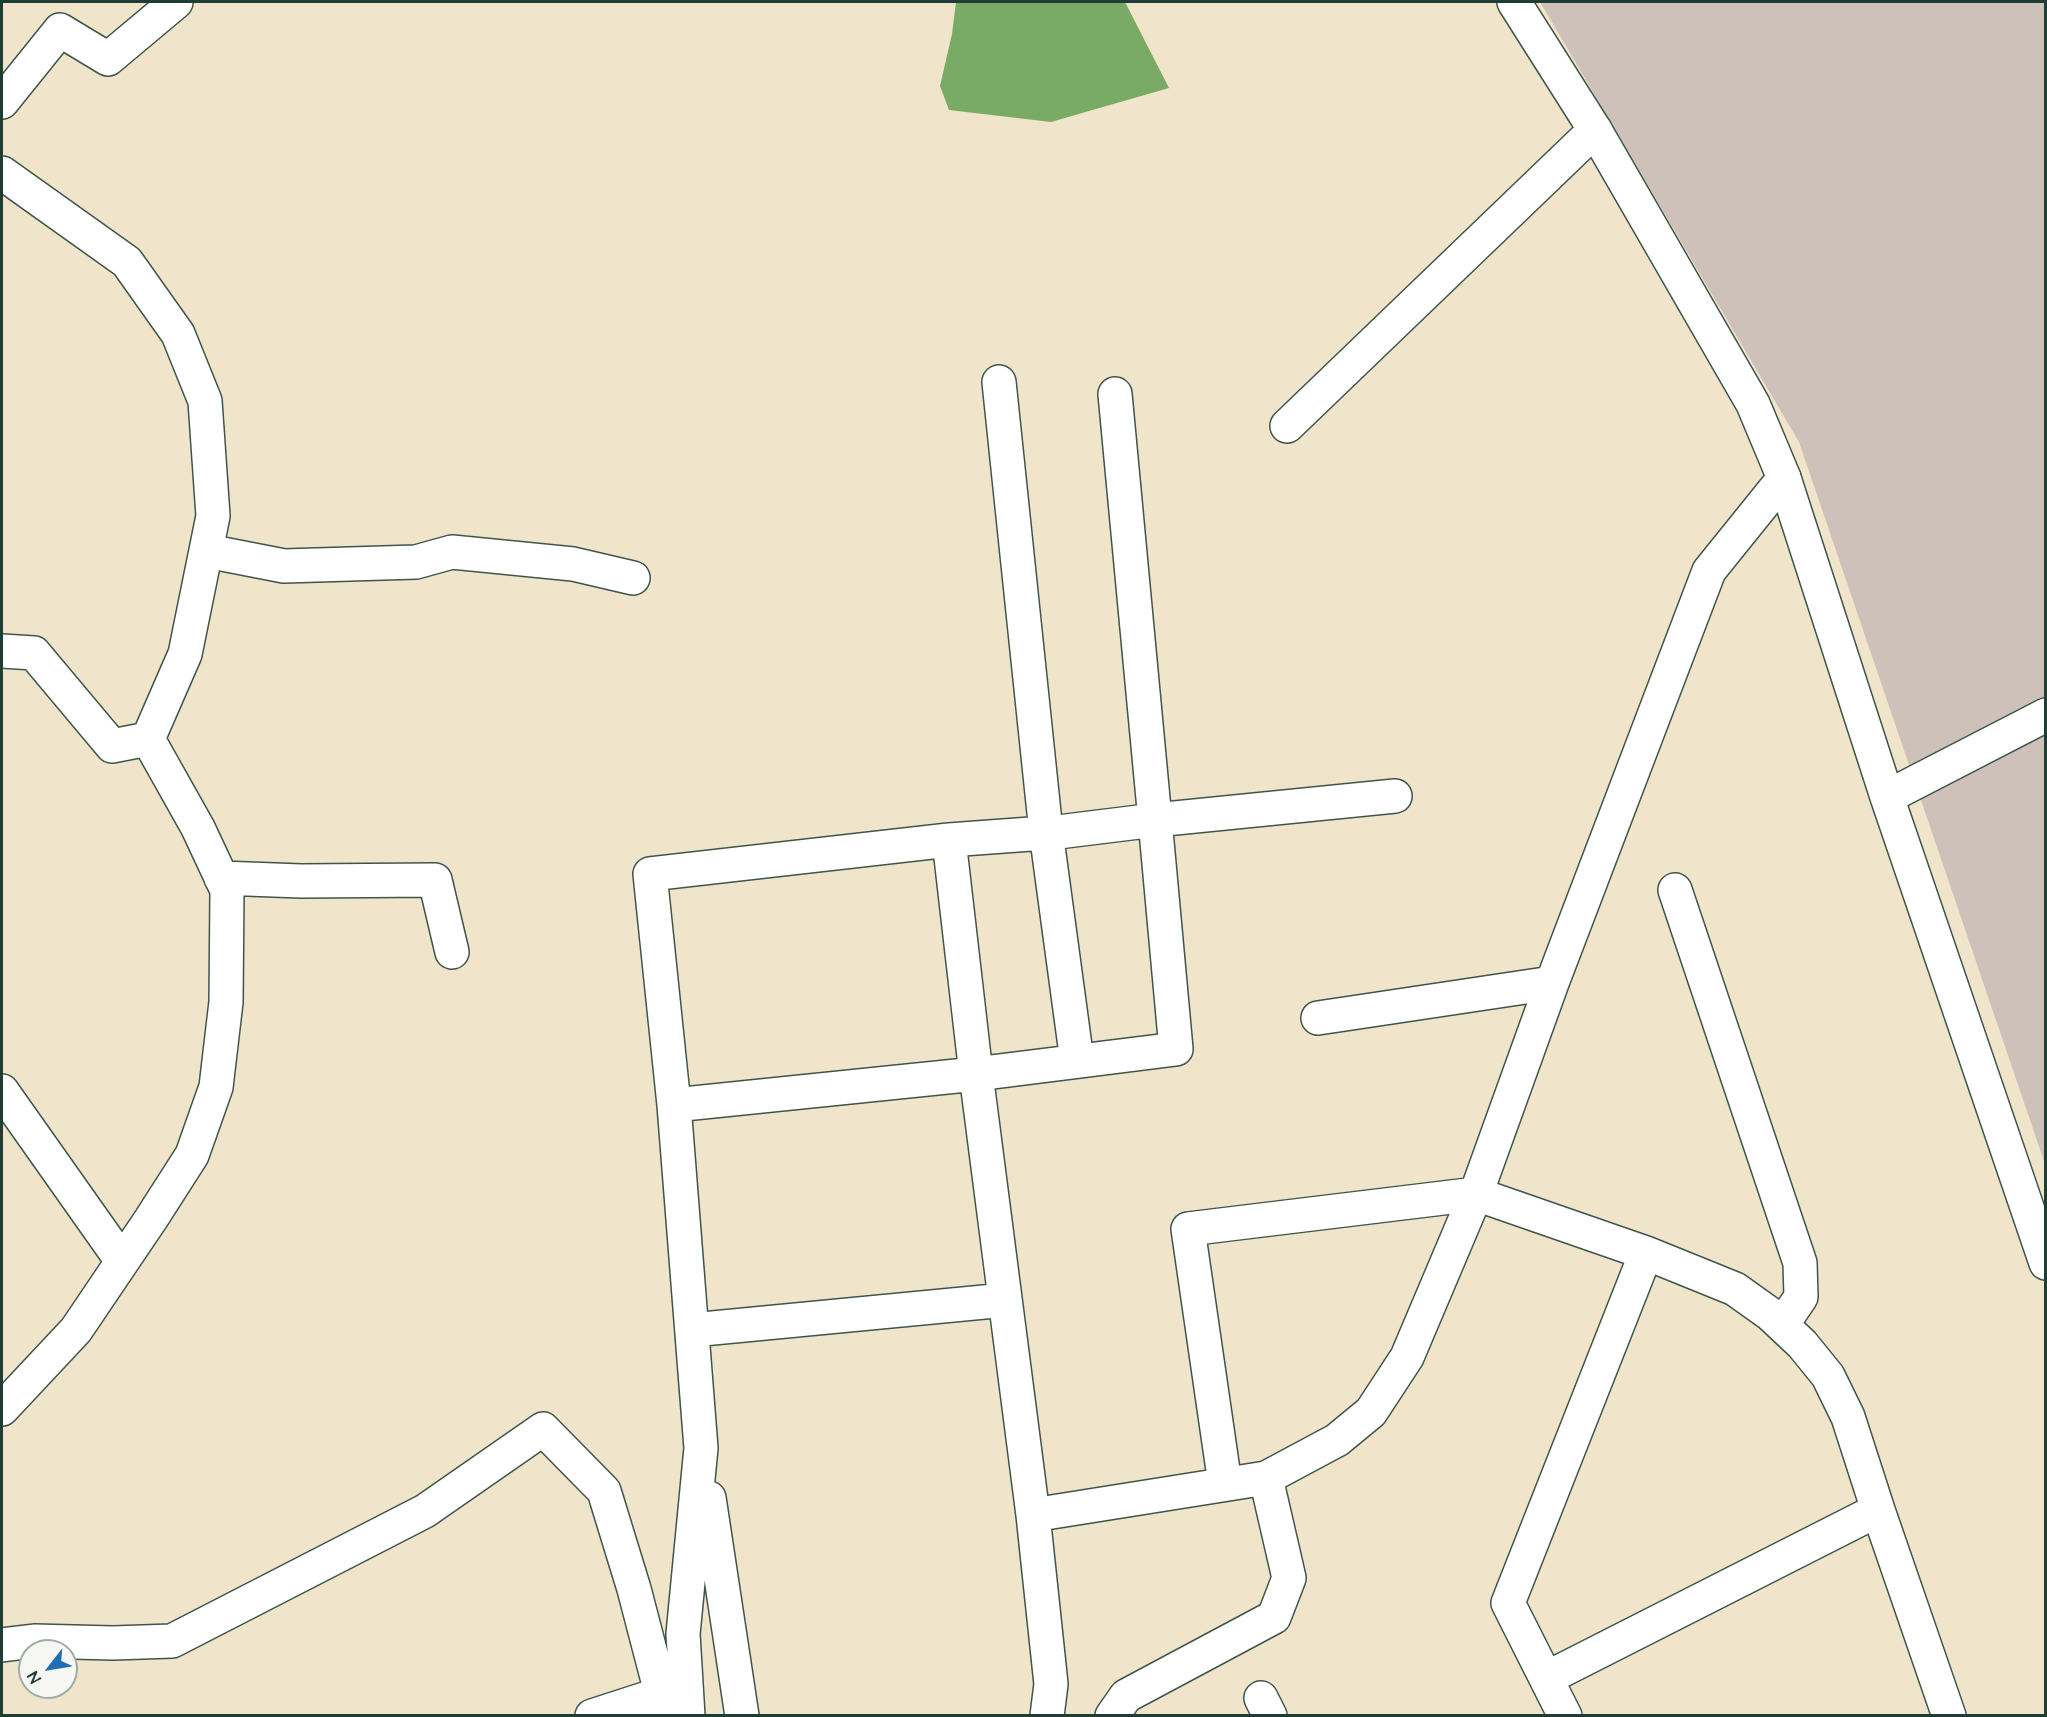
<!DOCTYPE html>
<style>
body{margin:0}
#map{position:relative;width:2047px;height:1717px;overflow:hidden;background:#f0e4ca;font-family:"Architects Daughter",sans-serif}
canvas{display:block}
.frame{position:absolute;inset:0;border:3px solid #1f3d34;pointer-events:none}
.north{position:absolute;left:18px;top:1639px;width:60px;height:60px;box-sizing:border-box;background:#f6f6f2;border:2px solid #a0aca6;border-radius:50%;rotate:239deg;font-size:16px;font-weight:700;line-height:24px;text-align:center;color:#1f3d34}
.north::after{content:'';display:block;margin:auto;width:21px;height:27px;background:#1f6fb2;clip-path:polygon(50% 0,100% 100%,50% 72%,0 100%)}
</style>
<div id="map">
<canvas width="2047" height="1717"></canvas>
<div class="frame"></div>
<div class="north">N</div>
</div>
<script>
const c = document.querySelector('canvas').getContext('2d');
c.lineJoin = 'round';
function paint(path, color) {
  c.fillStyle = color;
  c.fill(path, 'evenodd');
}
function shape(rows) {
  const path = new Path2D();
  for (const r of rows) {
    path.moveTo(r[0], r[1]);
    for (let i = 2; i < r.length; i += 2) path.lineTo(r[i], r[i + 1]);
  }
  return path;
}
function stroke(path, color, width, dash) {
  c.strokeStyle = color;
  c.lineWidth = width;
  c.lineCap = dash ? 'butt' : 'round';
  c.setLineDash(dash || []);
  c.stroke(path);
}
const industrial = shape([
 [1540,2,2045,2,2045,1164,1799,442]
]);
const forest = shape([
 [956,2,1125,2,1169,88,1051,122,949,110,940,86,952,34]
]);
const minor = shape([
 [2,102,60,30,108,59,176,2],
 [2,173,127,262,178,334,205,401,213,516,185,654,148,739],
 [999,382,1046,832,1077,1061],
 [1287,426,1595,130],
 [207,551,284,566,416,562,452,552,573,564,633,578],
 [2,651,34,653,112,746,148,739],
 [949,840,976,1074,1033,1515,1051,1684,1047,1716],
 [221,878,301,881,435,880,452,952],
 [1675,890,1800,1263,1801,1297,1782,1325],
 [1318,1018,1552,983],
 [2,1091,122,1261],
 [674,1105,976,1074,1176,1049,1155,820,1395,796],
 [692,1330,1005,1300],
 [2,1409,76,1330,151,1219,192,1155,216,1087,226,1002,227,890,198,828,148,739],
 [1225,1484,1188,1229,1476,1194,1646,1253,1735,1289,1770,1314,1802,1344,1828,1376,1848,1417,1878,1510,1949,1716],
 [709,1498,742,1716],
 [1033,1515,1266,1478,1337,1440,1371,1412,1407,1357,1476,1194,1552,983,1709,571,1784,478],
 [2,1645,34,1641,113,1643,172,1641,425,1511,543,1429,604,1491,634,1589,658,1681,670,1716],
 [1547,1678,1878,1510],
 [1261,1698,1270,1716],
 [592,1716,663,1693],
 [688,1716,683,1634,701,1448,674,1105,650,874,949,840,1058,832,1155,820,1115,394],
 [1112,1716,1126,1696,1274,1617,1289,1578,1266,1478],
 [1565,1716,1508,1603,1646,1253]
]);
const tertiary = shape([
 [1514,2,1595,130,1753,404,1784,478,1887,797,2046,1263],
 [1887,797,2046,715]
]);
paint(industrial, '#cec1b9');
paint(forest, '#7aab66');
stroke(minor, '#3e564a', 36);
stroke(tertiary, '#3e564a', 36);
stroke(minor, '#fff', 33);
stroke(tertiary, '#fff', 33);
</script>
